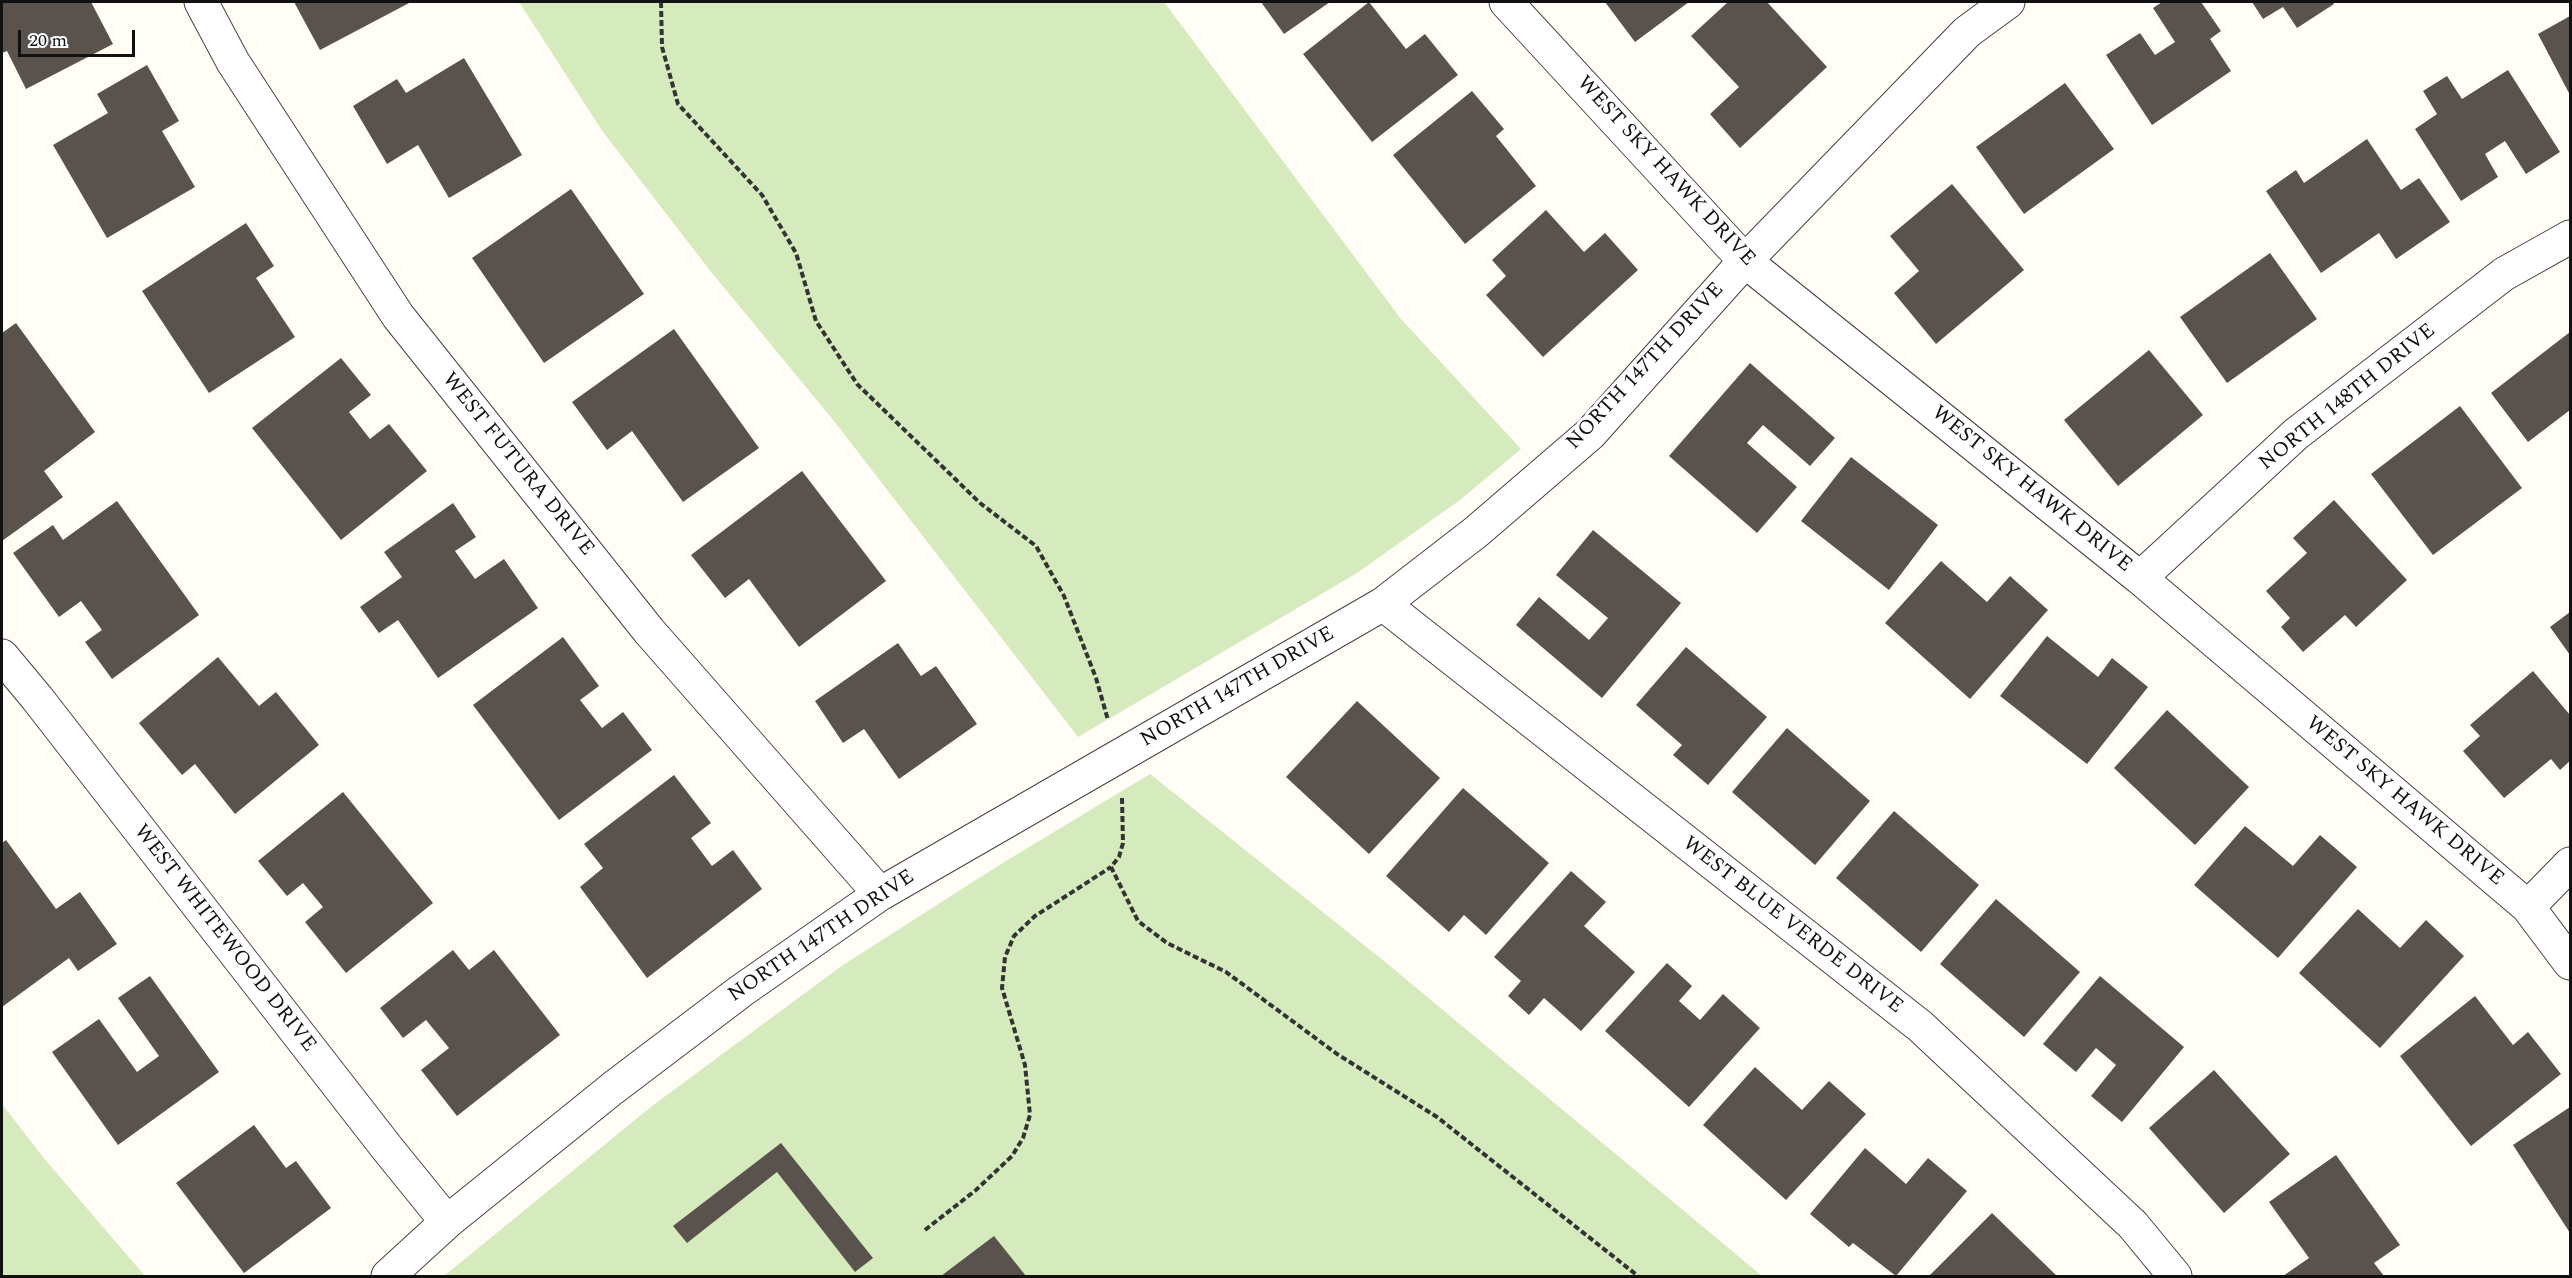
<!DOCTYPE html>
<style>
body{margin:0}
#map{position:relative;width:2572px;height:1278px;overflow:hidden;background:#fffdf5;font-family:Spectral,serif}
canvas{display:block}
.frame{position:absolute;inset:0;border:3px solid #111;pointer-events:none}
.scale{position:absolute;left:18px;top:30px;width:117px;height:27px;box-sizing:border-box;border:3px solid #111;border-top:0;padding-left:8px;font-size:18px;line-height:21px;white-space:nowrap;color:#111;-webkit-text-stroke:4px #fff;paint-order:stroke}
</style>
<div id="map">
<canvas width="2572" height="1278"></canvas>
<div class="frame"></div>
<div class="scale">20 m</div>
</div>
<script>
const c = document.querySelector('canvas').getContext('2d');
c.lineJoin = 'round';
function paint(path, color) {
  c.fillStyle = color;
  c.fill(path, 'evenodd');
}
function shape(rows) {
  const path = new Path2D();
  for (const r of rows) {
    path.moveTo(r[0], r[1]);
    for (let i = 2; i < r.length; i += 2) path.lineTo(r[i], r[i + 1]);
  }
  return path;
}
function stroke(path, color, width, dash) {
  c.strokeStyle = color;
  c.lineWidth = width;
  c.lineCap = dash ? 'butt' : 'round';
  c.setLineDash(dash || []);
  c.stroke(path);
}
function label(font, color, halo, rows, align = 'center') {
  c.font = font + ' Spectral,serif';
  c.lineWidth = 6;
  c.setLineDash([]);
  c.textBaseline = 'middle';
  c.strokeStyle = halo;
  c.fillStyle = color;
  for (const [text, x, y, turn = 0] of rows) {
    c.save();
    c.translate(x, y);
    c.rotate((+turn || 0) * Math.PI / 180);
    c.textAlign = isNaN(turn) ? turn : align;
    if (halo) c.strokeText(text, 0, 0);
    c.fillText(text, 0, 0);
    c.restore();
  }
}
const green = shape([
 [519,2,1164,2,1401,319,1521,449,1460,500,1357,573,1078,737,834,421,712,273,603,132],
 [1150,774,1384,961,1762,1276,444,1276,652,1106,843,965,1001,864],
 [2,1104,42,1156,145,1276,2,1276]
]);
const building = shape([
 [2,2,91,2,113,44,26,89,7,51,2,53],
 [294,2,411,2,320,50],
 [1261,2,1330,2,1284,34],
 [1369,2,1406,49,1425,34,1458,75,1372,142,1303,54],
 [1605,2,1689,2,1635,42],
 [1728,2,1767,2,1827,67,1740,148,1710,114,1739,87,1691,36],
 [2162,2,2201,2,2221,31,2210,39,2231,71,2152,125,2106,55,2140,33,2155,55,2175,42,2153,8],
 [2252,2,2333,2,2334,4,2297,28,2283,7,2263,19],
 [2570,16,2570,95,2538,34],
 [464,58,522,155,449,198,418,145,387,164,353,106,397,79,406,93],
 [147,65,179,121,162,131,195,187,107,238,53,145,108,113,97,94],
 [2508,70,2560,152,2526,174,2505,141,2485,154,2498,177,2461,201,2415,129,2437,114,2423,91,2447,76,2462,99],
 [2065,83,2114,149,2024,214,1976,147],
 [1472,91,1504,129,1496,136,1536,186,1465,244,1393,155],
 [2367,139,2401,190,2419,178,2450,222,2396,259,2379,233,2321,273,2266,191,2296,170,2304,183],
 [1952,184,2024,270,1936,344,1894,293,1919,271,1890,236],
 [571,189,644,294,544,363,472,258],
 [1546,210,1584,252,1605,233,1638,270,1543,357,1486,295,1506,276,1492,260],
 [246,223,274,266,256,278,295,337,209,393,142,291],
 [2270,253,2317,319,2227,383,2180,317],
 [16,323,95,432,44,471,63,497,2,541,2,333],
 [674,329,759,448,683,502,632,431,607,450,572,402],
 [2570,332,2570,410,2528,442,2491,393],
 [2149,350,2203,415,2118,486,2064,420],
 [341,358,371,395,349,412,370,439,389,424,427,471,341,540,252,428],
 [1750,363,1835,438,1810,466,1763,425,1747,443,1797,487,1757,533,1669,456],
 [2460,406,2522,488,2433,555,2371,474],
 [1851,457,1938,525,1889,590,1801,521],
 [802,471,886,581,799,647,749,579,725,598,691,555],
 [2334,500,2407,580,2356,627,2345,615,2303,652,2281,627,2290,618,2266,591,2307,553,2293,538],
 [117,501,199,615,112,679,85,642,102,630,81,601,59,617,13,553,53,525,63,540],
 [453,503,476,537,455,551,475,579,504,559,538,608,438,678,398,620,379,633,360,607,402,577,384,552],
 [1593,530,1681,603,1602,698,1516,625,1539,597,1589,640,1608,618,1556,575],
 [1941,561,1987,602,2010,576,2048,610,1970,699,1885,623],
 [2570,612,2570,655,2550,627],
 [2047,636,2098,677,2112,658,2148,687,2087,764,2000,696],
 [563,637,599,686,580,700,602,728,623,712,652,750,559,820,473,705],
 [898,643,921,676,936,666,977,724,899,779,864,729,843,743,815,701],
 [1686,647,1767,717,1708,785,1673,755,1682,745,1636,705],
 [218,657,259,706,276,692,319,745,235,814,195,764,182,775,139,723],
 [2533,671,2570,715,2570,761,2560,770,2551,759,2504,798,2463,751,2480,736,2470,725],
 [1357,701,1440,778,1369,854,1286,777],
 [2167,710,2249,787,2195,845,2114,768],
 [1787,728,1870,801,1815,865,1732,792],
 [674,775,711,823,691,838,712,866,733,850,762,889,647,978,580,887,603,868,584,844],
 [1463,788,1549,863,1486,935,1464,915,1449,932,1386,876],
 [343,792,433,903,346,973,305,922,323,907,303,883,287,896,258,861],
 [1894,811,1979,885,1921,952,1836,878],
 [2245,826,2293,866,2320,835,2357,867,2278,958,2194,885],
 [6,840,56,909,80,892,117,944,78,971,69,958,2,1007,2,843],
 [1571,871,1606,902,1584,926,1635,972,1581,1031,1544,998,1529,1015,1508,996,1521,981,1494,957],
 [1996,899,2080,972,2024,1037,1940,964],
 [2358,909,2400,948,2426,920,2464,956,2380,1048,2299,973],
 [453,950,469,970,494,950,560,1035,457,1116,421,1070,449,1048,426,1020,403,1038,380,1008],
 [1667,963,1692,986,1679,1001,1700,1020,1723,994,1760,1028,1689,1107,1605,1031],
 [150,976,219,1072,118,1145,52,1052,99,1019,137,1072,159,1056,118,998],
 [2100,976,2184,1047,2122,1122,2091,1096,2116,1065,2096,1048,2076,1072,2043,1044],
 [2475,996,2513,1045,2528,1032,2561,1074,2471,1146,2400,1056],
 [1755,1067,1802,1110,1829,1081,1866,1114,1786,1200,1703,1125],
 [2214,1070,2290,1154,2224,1213,2149,1128],
 [2570,1107,2570,1233,2513,1145],
 [254,1125,286,1168,296,1161,331,1208,244,1273,176,1183],
 [781,1143,873,1258,855,1272,777,1172,687,1243,673,1226],
 [1865,1148,1906,1184,1928,1158,1967,1191,1896,1276,1853,1243,1849,1247,1810,1214],
 [2336,1155,2400,1245,2374,1263,2384,1276,2283,1276,2309,1258,2269,1202],
 [1992,1213,2057,1276,1929,1276],
 [994,1236,1026,1276,941,1276]
]);
const path = shape([
 [661,2,662,47,678,104,762,195,796,253,816,321,857,384,980,503,1036,546,1064,596,1096,678,1108,720],
 [1122,798,1123,843,1119,857,1111,867,1138,921,1167,943,1226,972,1337,1054,1437,1117,1638,1276],
 [925,1230,976,1190,1012,1156,1023,1138,1030,1115,1025,1065,1002,988,1005,957,1014,936,1035,916,1111,867]
]);
const street = shape([
 [201,2,233,62,398,316,649,631,880,894],
 [1506,2,1745,261,2140,578,2528,907,2570,963],
 [2140,578,2296,434,2504,274,2570,237],
 [1383,604,1920,1026,2133,1225,2175,1276],
 [2,656,37,698,387,1148,447,1222],
 [2528,907,2570,864],
 [388,1276,447,1222,613,1088,741,991,880,894,1383,604,1476,532,1590,434,1745,261,1967,32,2008,2]
]);
const streetNames = [
 ["WEST SKY HAWK DRIVE",1665,172,47],
 ["NORTH 147TH DRIVE",1646,367,-47],
 ["NORTH 148TH DRIVE",2348,398,-39],
 ["WEST FUTURA DRIVE",517,465,51],
 ["WEST SKY HAWK DRIVE",2031,490,39],
 ["NORTH 147TH DRIVE",1238,688,-30],
 ["WEST SKY HAWK DRIVE",2404,802,40],
 ["WEST BLUE VERDE DRIVE",1792,926,38],
 ["NORTH 147TH DRIVE",822,937,-34],
 ["WEST WHITEWOOD DRIVE",224,939,52]
];
paint(green, '#d5ebbd');
paint(building, '#5a524d');
stroke(street, '#444', 35);
stroke(path, '#333', 4, [6, 3]);
stroke(street, '#fff', 33);
label('21px', '#111', '#fff', streetNames);
</script>
